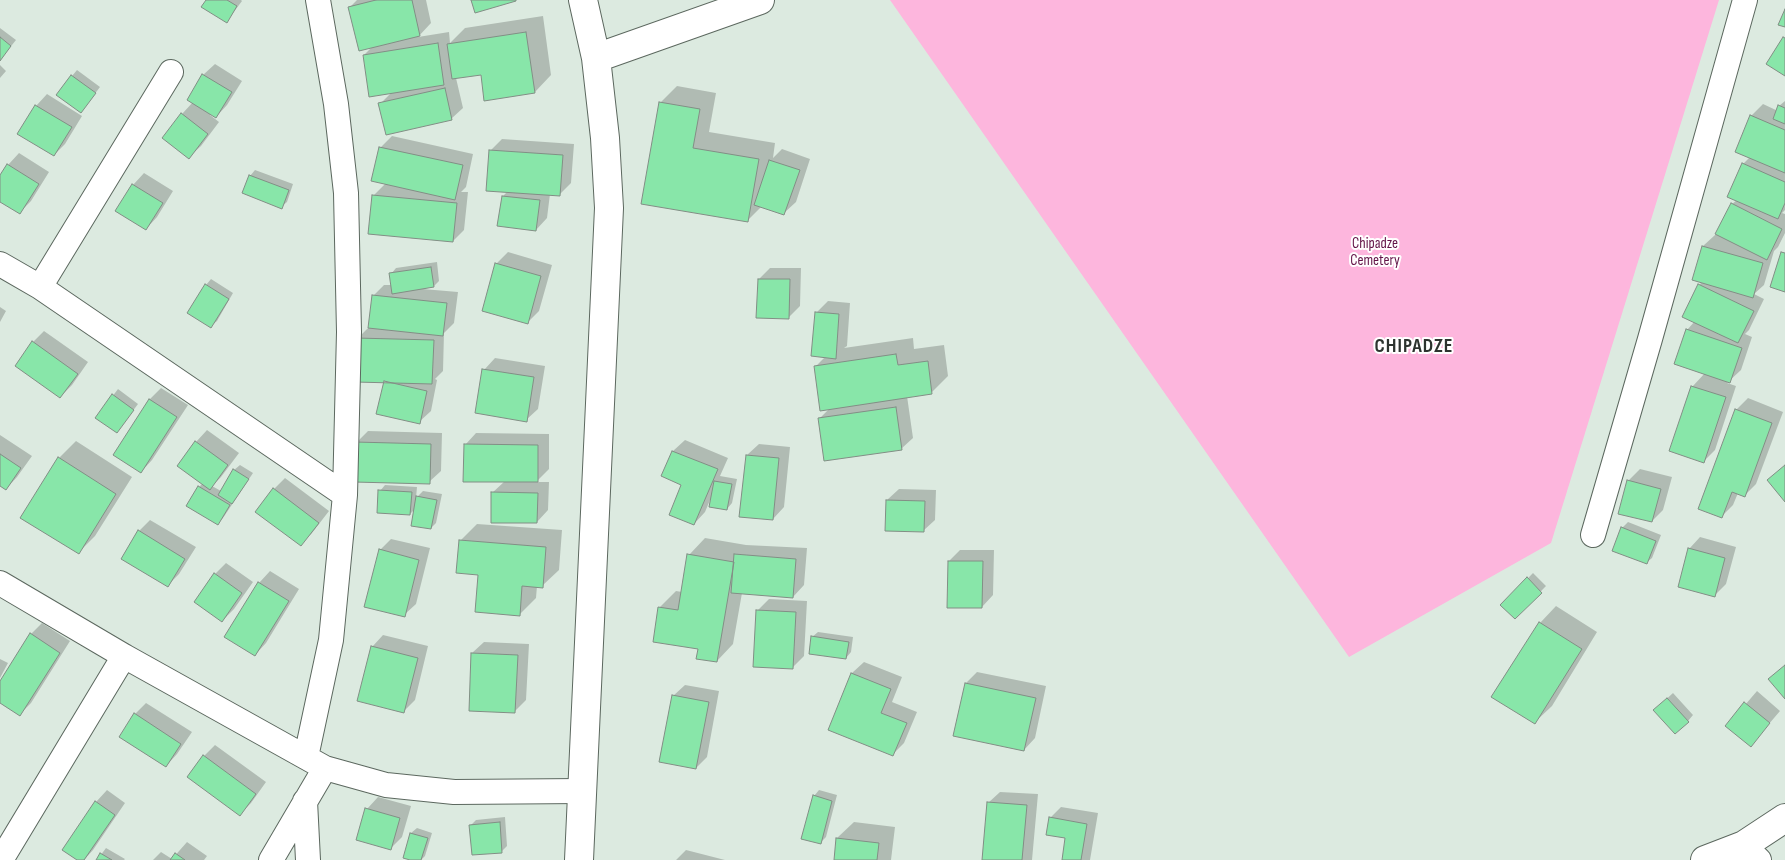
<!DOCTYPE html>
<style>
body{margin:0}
canvas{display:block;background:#dceae0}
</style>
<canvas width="1785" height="860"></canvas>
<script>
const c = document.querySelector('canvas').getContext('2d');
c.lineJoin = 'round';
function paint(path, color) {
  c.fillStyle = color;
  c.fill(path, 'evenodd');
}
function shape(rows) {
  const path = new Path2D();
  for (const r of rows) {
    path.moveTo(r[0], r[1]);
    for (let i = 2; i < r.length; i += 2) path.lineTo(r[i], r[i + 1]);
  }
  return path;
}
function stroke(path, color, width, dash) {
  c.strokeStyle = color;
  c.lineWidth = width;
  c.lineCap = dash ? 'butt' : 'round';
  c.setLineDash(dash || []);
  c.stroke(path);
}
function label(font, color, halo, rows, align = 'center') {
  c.font = font + ' "Sofia Sans Condensed",sans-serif';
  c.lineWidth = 4;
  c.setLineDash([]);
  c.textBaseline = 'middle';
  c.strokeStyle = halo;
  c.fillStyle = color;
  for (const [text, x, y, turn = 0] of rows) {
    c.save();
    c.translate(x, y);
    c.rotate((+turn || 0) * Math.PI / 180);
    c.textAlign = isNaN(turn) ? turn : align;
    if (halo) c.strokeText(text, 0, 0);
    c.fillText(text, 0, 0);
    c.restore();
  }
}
const green = shape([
 [890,0,1719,0,1551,543,1349,657]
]);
const shadow = shape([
 [207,0,241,0,242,1,227,21],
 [357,0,426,0,431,23,418,37,449,32,450,43,465,28,543,16,551,75,535,92,482,74,456,78,463,108,451,119,380,104,392,92,364,55,372,47,350,7],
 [0,28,16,40,0,60],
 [215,64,242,81,227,105,216,117,211,114,210,115,219,122,201,146,189,157,182,114,193,102,203,75],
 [0,65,6,71,0,78],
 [77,70,100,87,81,112,72,76],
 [677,86,716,93,709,132,775,143,773,158,782,149,810,159,796,202,784,213,762,206,748,220,643,203,660,103],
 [47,94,82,116,65,144,54,155,19,133,36,106],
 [1785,101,1785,210,1782,213,1785,214,1785,233,1778,247,1774,251,1764,285,1754,294,1764,299,1749,330,1745,334,1752,337,1741,370,1727,383,1736,386,1715,450,1704,461,1692,387,1705,373,1687,330,1695,321,1699,285,1702,282,1694,280,1703,246,1715,235,1716,235,1732,204,1737,200,1743,164,1750,157,1751,116,1763,104,1778,111,1779,106],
 [392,136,473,154,466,187,461,192,468,192,464,230,453,241,373,196,386,183,380,148],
 [502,139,574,144,571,183,560,194,550,194,547,218,536,230,503,196,508,191,490,151],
 [19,153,49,172,31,201,19,213,0,200,0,177,8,165],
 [255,170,293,184,287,202,281,207,250,176],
 [144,173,173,191,157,217,146,229,133,185],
 [508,252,552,265,539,311,527,323,496,264],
 [437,262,439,281,434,286,423,289,458,292,454,323,444,333,443,371,435,379,437,380,431,411,419,422,385,381,358,338,369,327,373,296,384,285,392,285,391,274,396,268],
 [770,268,801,268,800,306,788,318,759,279],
 [211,279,233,293,217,321,211,326,206,285],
 [828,301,850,303,847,346,844,348,913,338,914,349,944,345,948,376,932,392,907,396,913,438,901,449,819,419,830,408,815,367,826,356,816,313],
 [0,307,6,311,0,322],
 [44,331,88,362,72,385,60,397,33,342],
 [495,358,545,366,538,409,526,420,484,370],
 [161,388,188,405,152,460,141,472,149,400],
 [118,389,138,404,117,432,96,418],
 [1748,398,1783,412,1756,484,1745,495,1738,493,1733,505,1722,516,1736,410],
 [207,430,239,453,221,477,212,486,221,491,234,470,240,465,253,473,223,518,218,523,199,487,203,483,196,442],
 [368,431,442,433,441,471,429,482,356,443],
 [476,433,549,434,549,469,536,482,549,482,548,510,537,522,492,493,505,481,465,445],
 [0,435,32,456,17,477,6,489,0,485],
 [685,440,728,458,720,476,737,479,732,503,727,509,710,500,705,512,694,524,683,484,663,476,673,451],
 [76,441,132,477,95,536,78,553,59,458],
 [759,444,790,447,784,507,773,519,747,455],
 [1640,469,1672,477,1663,510,1652,521,1628,481],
 [285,478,329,511,312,533,300,545,274,489],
 [385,485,417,487,416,498,423,491,442,494,436,523,431,528,415,509,410,514,380,491],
 [899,489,936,490,935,520,923,531,887,500],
 [150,520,196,547,179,574,167,586,139,531],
 [1628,522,1661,535,1652,558,1646,563,1622,528],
 [477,524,562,530,559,570,542,586,537,586,536,598,519,615,479,574,460,541],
 [1700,537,1736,547,1726,584,1715,595,1689,549],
 [705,538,746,545,807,548,804,585,793,597,742,593,733,644,717,661,699,648,660,607,676,591,682,592,689,555],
 [391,539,430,548,416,604,404,615,380,550],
 [960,550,994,550,993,595,982,607,949,561],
 [226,563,253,582,234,609,222,621,215,574],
 [270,571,299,589,266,643,255,655,259,583],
 [1533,573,1546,586,1515,618,1502,605],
 [769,599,807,601,804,656,793,667,758,610],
 [1556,606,1597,632,1552,706,1535,722,1540,623],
 [42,623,70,641,31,703,20,714,0,702,0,683,31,634],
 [818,632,853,637,851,652,846,658,812,637],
 [383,635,428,646,415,700,404,711,372,647],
 [484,642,529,644,526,700,515,711,472,653],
 [0,659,8,663,0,678],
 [864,662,902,677,892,702,917,712,904,743,893,754,830,729,852,673],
 [977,672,1046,686,1035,738,1024,750,966,683],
 [685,685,719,691,707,757,696,768,673,696],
 [1757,691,1780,711,1751,745,1727,726],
 [1673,693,1693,715,1688,721,1660,705],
 [146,703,192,732,177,754,166,766,135,714],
 [215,745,266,782,251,803,240,814,204,756],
 [107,790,125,803,93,850,84,860,79,860,96,802],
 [819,790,837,795,826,837,821,842,814,796],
 [1000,792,1038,794,1032,860,983,860,988,803],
 [378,797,411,806,402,837,391,848,367,809],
 [1061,807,1098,813,1090,860,1063,860,1067,837,1050,818],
 [505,817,507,846,502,851,471,825,476,820],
 [854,822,895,827,891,860,835,860,837,838],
 [417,828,432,833,425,856,421,860,415,860,411,833],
 [187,842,207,856,204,860,153,860,161,852,172,859],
 [106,848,125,859,124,860,97,860],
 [686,850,725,860,676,860]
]);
const building = shape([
 [206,0,227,0,237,6,227,23,201,7,206,0],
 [376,0,412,0,420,36,359,51,348,7,376,0],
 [471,0,516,0,516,1,475,13,471,0],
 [1785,9,1785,27,1778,25,1785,9],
 [526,32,535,93,484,101,481,75,452,79,447,44,526,32],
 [0,37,11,46,0,61,0,37],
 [1783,37,1785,38,1785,76,1766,64,1783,37],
 [438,43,444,85,369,97,363,55,438,43],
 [202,74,232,92,216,118,187,100,202,74],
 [71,75,96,93,81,113,56,95,71,75],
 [445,88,452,120,386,135,378,103,445,88],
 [659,102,700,109,693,148,759,159,748,222,641,204,659,102],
 [35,105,72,127,54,156,17,134,35,105],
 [1778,105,1785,108,1785,124,1773,119,1778,105],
 [181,113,208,134,189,159,162,138,181,113],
 [1750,115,1785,130,1785,173,1735,152,1750,115],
 [379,147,463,165,455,200,371,181,379,147],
 [489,150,563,155,560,196,486,191,489,150],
 [769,160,800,170,784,215,754,205,769,160],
 [1742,163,1785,182,1785,203,1778,219,1727,197,1742,163],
 [7,164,39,184,20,214,0,202,0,175,7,164],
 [249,175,289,190,282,209,242,193,249,175],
 [132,184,163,203,146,230,115,211,132,184],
 [372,195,457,203,453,242,368,234,372,195],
 [502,196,540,200,536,231,497,226,502,196],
 [1731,203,1782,229,1767,260,1715,234,1731,203],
 [1702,246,1763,263,1753,298,1692,280,1702,246],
 [1781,252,1785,253,1785,292,1770,287,1781,252],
 [495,263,541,276,528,324,482,311,495,263],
 [431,267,434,287,392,294,389,273,431,267],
 [758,279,790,279,789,319,756,318,758,279],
 [205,284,229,299,211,328,187,313,205,284],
 [1698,284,1754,311,1738,343,1682,317,1698,284],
 [372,295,447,303,443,336,368,328,372,295],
 [815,312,839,314,836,359,811,356,815,312],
 [1686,329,1742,348,1730,383,1674,364,1686,329],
 [356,338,434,340,432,384,355,382,356,338],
 [32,341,78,374,60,398,15,366,32,341],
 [896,354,898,365,928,361,932,394,820,411,814,366,896,354],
 [482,369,534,377,527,422,475,413,482,369],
 [384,381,427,391,420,424,376,414,384,381],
 [1691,386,1726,397,1704,463,1669,451,1691,386],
 [112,394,134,410,117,433,95,418,112,394],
 [149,399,177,417,141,473,113,455,149,399],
 [896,407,902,450,824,461,818,418,896,407],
 [1735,409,1772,423,1745,497,1732,492,1722,518,1698,509,1735,409],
 [195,441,228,465,210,490,177,466,195,441],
 [355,442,431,444,430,484,354,482,355,442],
 [464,444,538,445,538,482,463,482,464,444],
 [672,451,718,469,694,525,669,515,681,485,661,476,672,451],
 [0,454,21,468,6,490,0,486,0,454],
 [746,455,779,458,773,520,739,517,746,455],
 [58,457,116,494,79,554,20,518,58,457],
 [1785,465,1785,502,1767,480,1785,465],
 [233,469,249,479,232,504,218,495,233,469],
 [1627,480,1661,489,1652,522,1618,514,1627,480],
 [714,481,732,484,727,510,709,507,714,481],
 [198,486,230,505,218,525,186,506,198,486],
 [273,488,319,523,301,546,255,512,273,488],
 [378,490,412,492,410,515,377,513,378,490],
 [491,492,538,493,537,523,491,523,491,492],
 [416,496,437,500,431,529,411,526,416,496],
 [886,500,925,501,924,532,885,531,886,500],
 [1621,527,1656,541,1647,564,1612,551,1621,527],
 [138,530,185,559,168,587,121,559,138,530],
 [459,540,546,547,543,588,522,586,520,616,475,612,478,575,456,573,459,540],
 [1688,548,1725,558,1715,597,1678,587,1688,548],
 [379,549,419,560,405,617,364,607,379,549],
 [687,554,734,562,717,662,696,659,698,649,653,642,658,607,678,610,687,554],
 [734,554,796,559,793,598,731,593,734,554],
 [948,561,983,561,982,608,947,608,948,561],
 [214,573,242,593,222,622,194,602,214,573],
 [1527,577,1542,593,1515,619,1500,605,1527,577],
 [258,582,289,601,255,656,224,637,258,582],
 [756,610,796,612,793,669,753,667,756,610],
 [1539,622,1582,649,1535,724,1491,697,1539,622],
 [30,633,60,653,20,716,0,703,0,681,30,633],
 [811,636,849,642,846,659,809,654,811,636],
 [371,646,418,658,404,713,357,701,371,646],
 [471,653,518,655,515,713,469,711,471,653],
 [1785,665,1785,699,1768,679,1785,665],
 [851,673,891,689,881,713,907,723,893,756,828,730,851,673],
 [965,683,1036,698,1024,751,953,736,965,683],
 [672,695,709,702,696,769,659,762,672,695],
 [1667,698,1689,722,1675,734,1653,710,1667,698],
 [1744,702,1770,723,1751,747,1725,726,1744,702],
 [134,713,181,744,166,767,119,737,134,713],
 [203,755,256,794,240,816,187,777,203,755],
 [813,795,832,801,821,844,801,839,813,795],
 [95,801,115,815,84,860,77,860,62,850,95,801],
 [987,802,1027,805,1022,860,982,860,987,802],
 [365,808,400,818,391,850,356,840,365,808],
 [1049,817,1087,824,1081,860,1062,860,1065,838,1046,835,1049,817],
 [500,822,502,853,472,855,469,825,500,822],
 [410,833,428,838,421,860,410,860,403,858,410,833],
 [836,838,879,843,877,860,834,860,836,838],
 [100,853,112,860,96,860,100,853],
 [175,853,185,860,170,860,175,853]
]);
const street = shape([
 [0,264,40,287,345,495],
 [40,287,171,72],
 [1593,535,1650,339,1745,0],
 [0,583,124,656,325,768,386,785,454,792,582,791],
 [306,757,331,640,345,495,349,332,346,193,336,104,318,0],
 [305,801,308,860],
 [1744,845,1759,860],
 [1,860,124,656],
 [271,860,325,768]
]);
const secondary = shape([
 [596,58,760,0],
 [579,860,609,208,605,138,596,58,583,0],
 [1705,860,1744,845,1785,818]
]);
const parkNames = [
 ["Chipadze",1375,244],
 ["Cemetery",1375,261]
];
const districtNames = [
 ["CHIPADZE",1414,347]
];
paint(green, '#fdb6dd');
paint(shadow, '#0003');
paint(building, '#88e6a9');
stroke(building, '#828e85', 1);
stroke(street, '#5c685f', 26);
stroke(secondary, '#5c685f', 30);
stroke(street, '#fff', 24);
stroke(secondary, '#fff', 28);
label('15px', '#621347', '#fff', parkNames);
c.letterSpacing = '1px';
label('bold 20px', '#2d332f', '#fff', districtNames);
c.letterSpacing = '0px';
</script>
